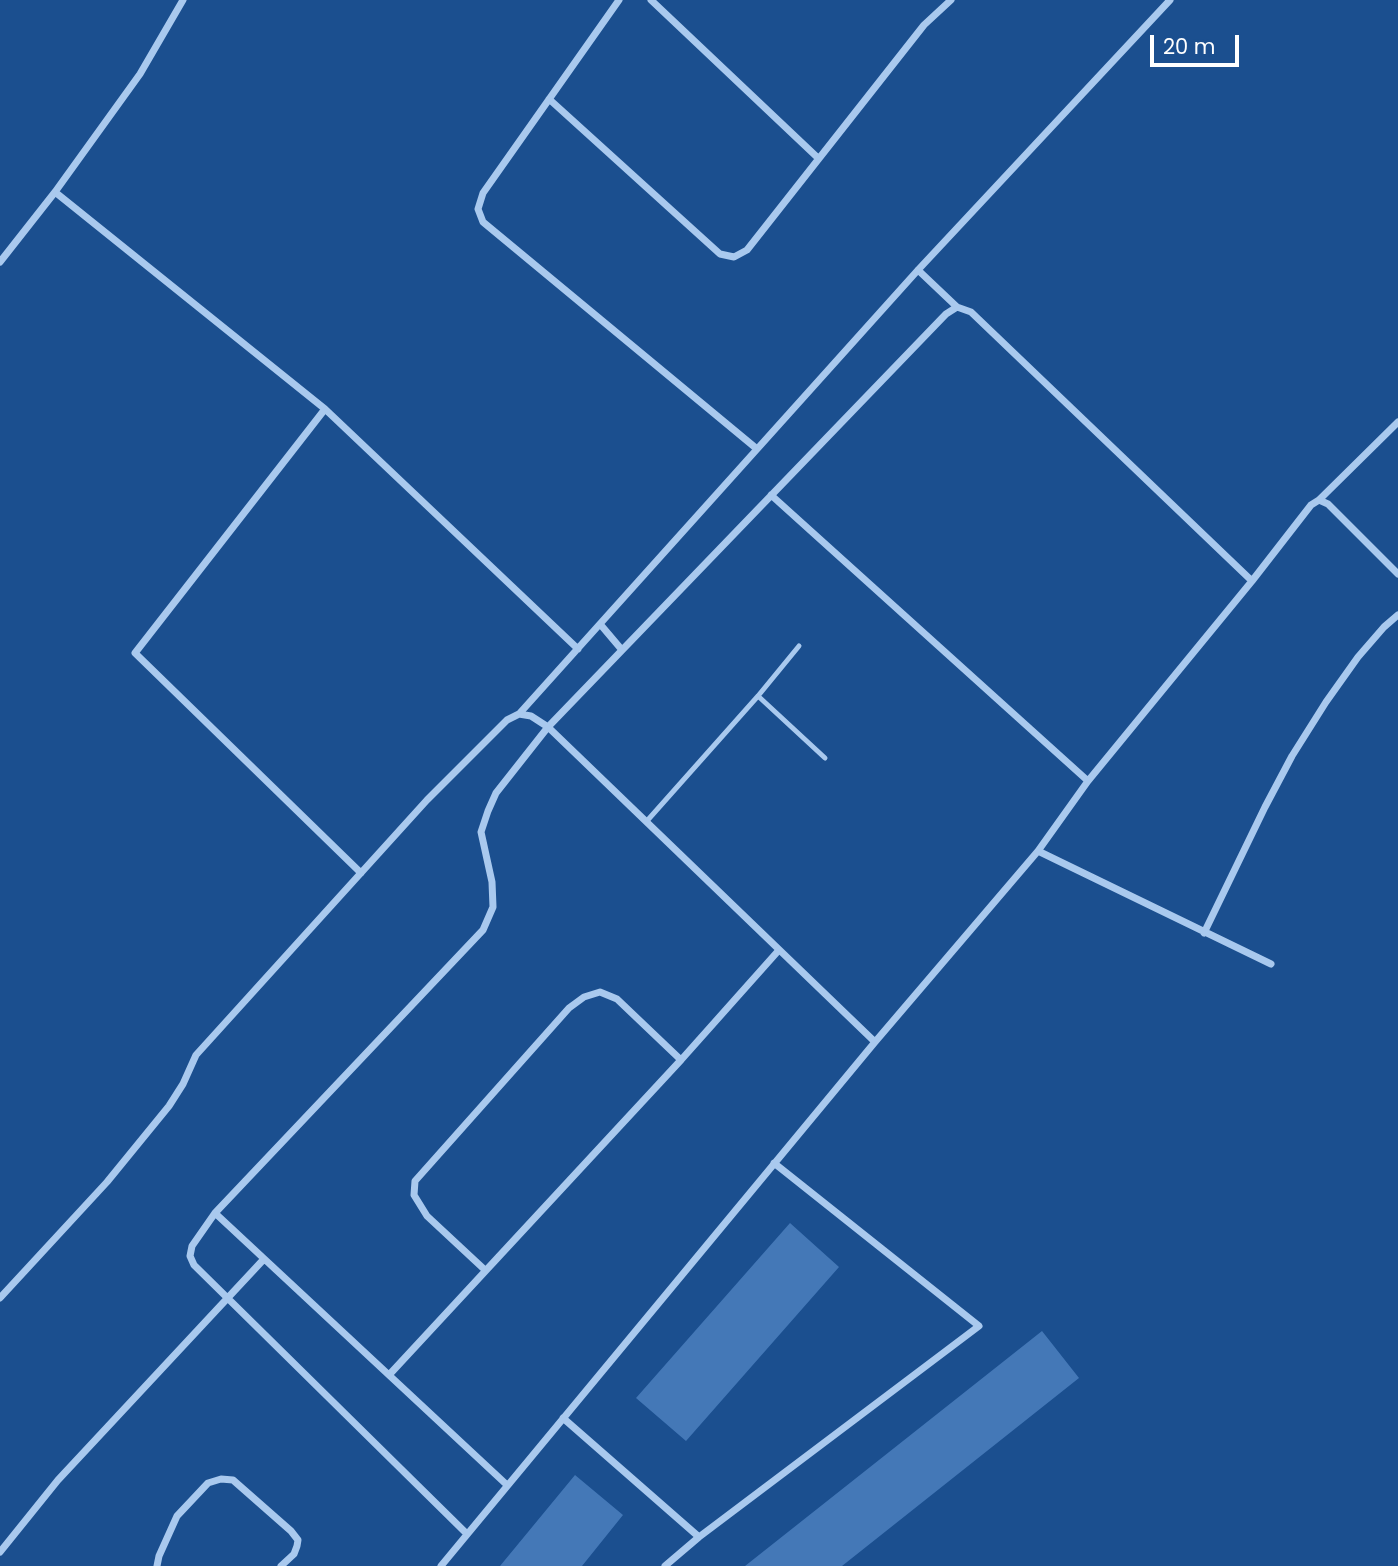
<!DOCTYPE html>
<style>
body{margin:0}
#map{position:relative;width:1398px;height:1566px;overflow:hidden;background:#1b4f8f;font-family:Poppins,sans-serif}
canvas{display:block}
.scale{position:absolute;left:1150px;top:35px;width:89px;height:32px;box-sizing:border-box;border:4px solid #fff;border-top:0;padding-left:9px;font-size:21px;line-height:24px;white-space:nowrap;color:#fff;-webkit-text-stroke:5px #1b4f8f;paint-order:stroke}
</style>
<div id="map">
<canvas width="1398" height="1566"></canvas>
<div class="scale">20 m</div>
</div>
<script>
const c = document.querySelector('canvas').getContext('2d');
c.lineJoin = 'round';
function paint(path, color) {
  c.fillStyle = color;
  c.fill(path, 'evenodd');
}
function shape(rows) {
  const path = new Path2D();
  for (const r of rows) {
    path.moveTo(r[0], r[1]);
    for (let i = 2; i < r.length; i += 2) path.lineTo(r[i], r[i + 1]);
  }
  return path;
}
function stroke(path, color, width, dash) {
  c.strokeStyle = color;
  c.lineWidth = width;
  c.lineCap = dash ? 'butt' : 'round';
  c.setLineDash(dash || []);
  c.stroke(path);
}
const building = shape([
 [790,1223,839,1267,686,1441,636,1398],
 [1042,1331,1079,1378,842,1566,745,1566],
 [575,1475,623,1515,582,1566,500,1566]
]);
const lane = shape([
 [758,696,825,758],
 [646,822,758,696,799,646]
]);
const street = shape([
 [619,0,483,193,478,209,483,222,757,449],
 [651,0,818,158],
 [549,99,720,254,734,257,747,250,924,25,951,0],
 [55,192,325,409],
 [0,262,55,192,140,74,183,0],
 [918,270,957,307,971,312,1252,581],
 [771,495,1088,781],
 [1319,500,1328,504,1398,574],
 [600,624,622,650],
 [519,714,918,270,1170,0],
 [1038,851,1271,964],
 [361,873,135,653,325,409,578,649],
 [1204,933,1265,807,1292,756,1326,702,1358,657,1384,627,1398,615],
 [681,1060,779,950],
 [215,1213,507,1485],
 [0,1298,107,1182,169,1106,183,1084,196,1055,427,800,507,720,519,714,531,716,548,727,875,1042],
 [389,1375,681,1060,617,999,600,992,584,997,569,1008,415,1181,414,1195,427,1216,485,1270],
 [563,1418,699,1537],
 [466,1533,194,1265,190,1256,192,1246,215,1213,483,930,493,907,492,882,481,832,488,811,496,793,548,727,946,314,957,307],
 [0,1552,58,1480,264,1259],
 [157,1566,159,1556,177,1516,208,1483,221,1479,233,1480,291,1531,298,1540,297,1546,294,1554,281,1566],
 [441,1566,875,1042,1038,851,1088,781,1252,581,1311,505,1319,500,1398,422],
 [665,1566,699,1537,979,1326,774,1163]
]);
paint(building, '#4478b7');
stroke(lane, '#a9c9ee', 5);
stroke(street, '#a9c9ee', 7);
</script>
